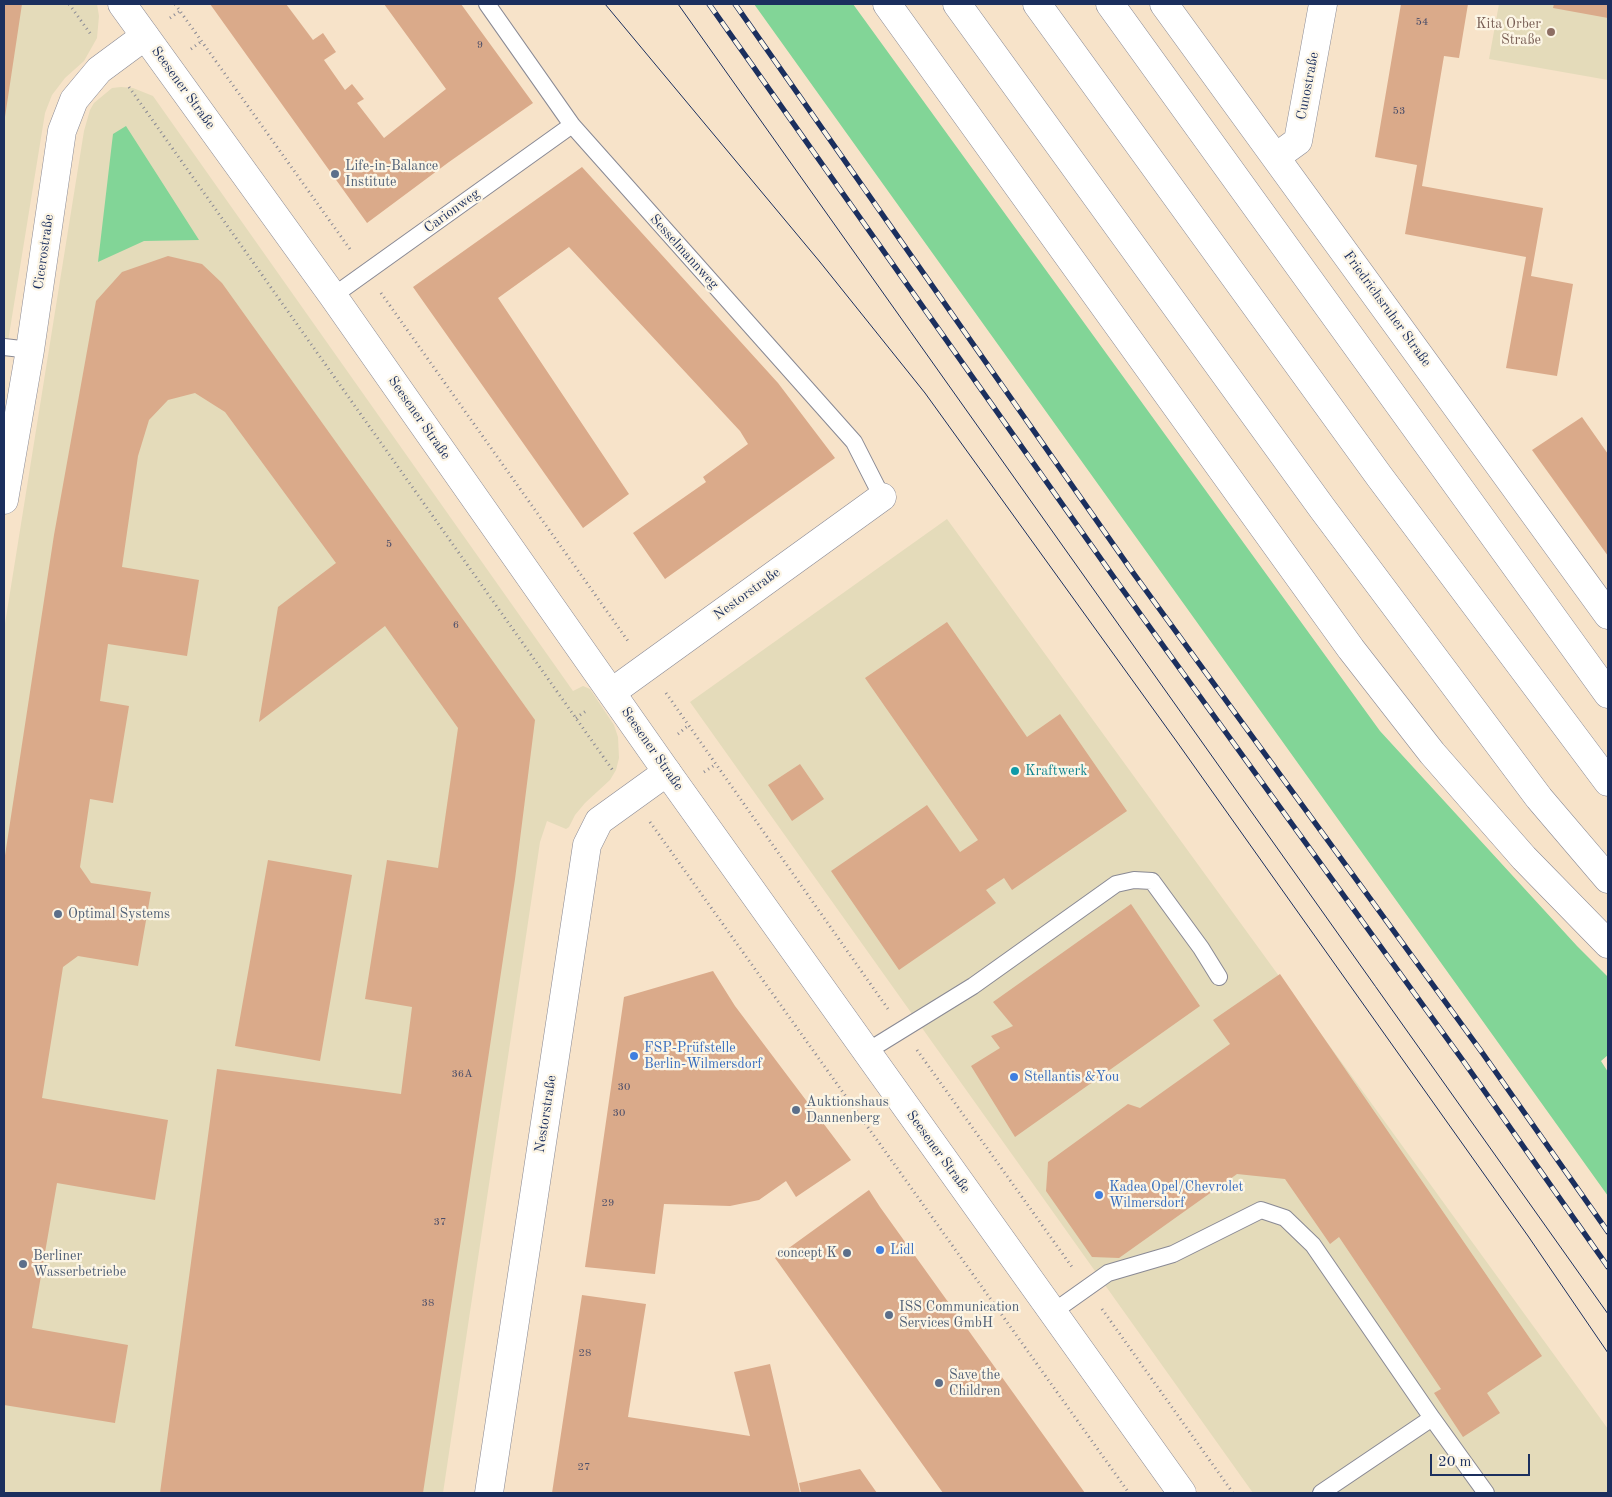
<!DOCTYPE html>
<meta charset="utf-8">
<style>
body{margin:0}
#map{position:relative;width:1612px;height:1497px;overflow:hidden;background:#f7e3c9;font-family:"Old Standard TT",serif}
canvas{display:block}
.frame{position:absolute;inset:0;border:5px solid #1b2f5e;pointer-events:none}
.scale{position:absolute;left:1430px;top:1454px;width:100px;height:22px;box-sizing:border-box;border:2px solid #1b2f5e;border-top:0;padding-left:6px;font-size:15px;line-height:18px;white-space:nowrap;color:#1b2f5e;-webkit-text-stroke:4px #fcf5e5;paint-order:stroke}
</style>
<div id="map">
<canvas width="1612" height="1497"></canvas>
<div class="frame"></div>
<div class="scale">20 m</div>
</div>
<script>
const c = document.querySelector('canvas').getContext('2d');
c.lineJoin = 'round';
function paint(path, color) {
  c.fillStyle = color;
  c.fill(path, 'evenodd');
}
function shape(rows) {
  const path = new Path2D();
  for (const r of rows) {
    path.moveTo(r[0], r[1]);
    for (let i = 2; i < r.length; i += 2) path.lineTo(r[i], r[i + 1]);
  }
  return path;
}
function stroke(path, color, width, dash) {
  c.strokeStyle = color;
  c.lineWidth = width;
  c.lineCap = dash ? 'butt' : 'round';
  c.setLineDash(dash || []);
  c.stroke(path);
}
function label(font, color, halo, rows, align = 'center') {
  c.font = font + ' "Old Standard TT",serif';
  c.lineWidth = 4.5;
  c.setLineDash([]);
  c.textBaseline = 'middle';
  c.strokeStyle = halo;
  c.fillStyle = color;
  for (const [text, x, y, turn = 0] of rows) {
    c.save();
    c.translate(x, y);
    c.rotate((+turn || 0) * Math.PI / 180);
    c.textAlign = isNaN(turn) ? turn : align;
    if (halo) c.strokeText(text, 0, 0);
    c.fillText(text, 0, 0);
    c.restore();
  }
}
const built = shape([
 [4,4,97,4,99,16,97,38,84,61,65,78,52,95,45,113,4,366],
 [1499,4,1608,4,1608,80,1489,59],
 [121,87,133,88,153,96,573,691,583,686,590,689,614,725,618,737,619,758,616,770,610,780,585,803,575,815,569,827,566,829,547,821,540,842,443,1493,4,1493,4,630,84,131,90,110,94,103,112,88],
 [947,519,1608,1429,1608,1493,1253,1493,690,702]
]);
const green = shape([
 [754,4,853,4,1380,731,1577,946,1608,977,1608,1055,1601,1061,1608,1072,1608,1196],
 [126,126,199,240,144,241,98,262,113,134]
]);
const building = shape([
 [4,4,22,4,5,117,4,117],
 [210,4,286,4,313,40,323,33,336,52,324,60,345,90,352,84,364,99,357,103,384,138,446,89,384,4,461,4,533,103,449,162,367,223],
 [1401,4,1468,4,1459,58,1444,56,1422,186,1543,208,1531,276,1573,284,1557,376,1506,368,1526,257,1405,234,1417,165,1375,157],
 [1554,4,1608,4,1608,18,1553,8],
 [582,167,778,383,835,458,665,579,633,533,706,482,703,477,748,444,740,431,569,247,498,298,629,494,583,528,413,287],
 [168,256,202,264,222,283,535,720,515,879,423,1493,160,1493,217,1069,401,1094,412,1007,365,999,387,860,438,868,458,728,385,626,259,722,278,607,336,563,225,412,195,393,168,400,149,420,138,456,122,567,199,580,187,656,108,644,100,701,129,706,113,803,90,799,80,867,91,883,151,892,138,966,78,956,63,967,42,1098,168,1120,155,1200,57,1183,32,1328,128,1345,115,1423,4,1405,4,862,54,535,96,301,122,272],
 [1582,417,1608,454,1608,556,1532,450],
 [947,622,1027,737,1060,714,1127,811,1012,890,1004,878,986,890,996,903,899,970,831,871,927,805,960,852,978,840,865,678],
 [800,764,824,799,792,821,768,785],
 [268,860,352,875,320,1061,235,1046],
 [1131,904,1200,1006,1015,1137,971,1066,1000,1048,991,1036,1013,1026,993,1002],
 [713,971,735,1006,851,1160,796,1197,786,1181,759,1200,730,1206,664,1204,655,1274,585,1267,624,997],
 [1280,974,1542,1356,1487,1393,1500,1413,1463,1437,1434,1393,1441,1389,1339,1237,1330,1244,1285,1179,1237,1174,1119,1258,1092,1257,1046,1191,1048,1162,1128,1104,1140,1108,1230,1044,1213,1020],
 [869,1190,880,1207,1085,1493,943,1493,775,1258],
 [582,1295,646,1304,628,1417,750,1436,734,1372,770,1364,800,1493,552,1493],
 [860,1469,877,1493,801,1493,799,1483]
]);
const path = shape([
 [69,4,92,36],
 [175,4,352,252],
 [170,18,180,11],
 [191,49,202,41],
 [129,87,614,772],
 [381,293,628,641],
 [666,693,888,1009],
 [576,718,586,711],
 [678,734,689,725],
 [704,772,716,764],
 [650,822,1129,1493],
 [917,1050,1072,1267],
 [1102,1309,1233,1493]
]);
const lane = shape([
 [487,4,572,125,854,442,882,497],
 [333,296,572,125],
 [4,347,30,350],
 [866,1052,973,986,1116,884,1134,880,1152,881,1201,948,1219,977],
 [1053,1312,1108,1273,1173,1254,1261,1210,1285,1218,1313,1245,1432,1418],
 [1321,1493,1432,1418,1486,1493]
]);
const street = shape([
 [1164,4,1608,615],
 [1276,157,1298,141,1323,4],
 [4,500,30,350,62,131,74,100,99,70,145,36],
 [612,692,882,497],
 [489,1493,587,845,599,821,667,772]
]);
const secondary = shape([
 [122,4,333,296,667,772,1182,1493]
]);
const highway = shape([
 [887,4,1351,649,1432,753,1524,858,1608,944],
 [957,4,1322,508,1539,798,1608,879],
 [1037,4,1379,476,1608,782],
 [1110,4,1608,694]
]);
const tram = shape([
 [605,4,820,262,925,393,1177,742,1528,1236,1608,1353],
 [678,4,1608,1314]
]);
const rail = shape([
 [709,4,1120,586,1464,1062,1608,1267],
 [735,4,1134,574,1481,1051,1608,1232]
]);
const markers = [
 [1551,32,5,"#8d6e63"],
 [335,174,5,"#5c6f8a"],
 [1015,771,5,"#0f9aa8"],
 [58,914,5,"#5c6f8a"],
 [634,1056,5,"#3f7fe0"],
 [1014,1077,5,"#3f7fe0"],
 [796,1110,5,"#5c6f8a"],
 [1099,1195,5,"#3f7fe0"],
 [880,1250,5,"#3f7fe0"],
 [847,1253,5,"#5c6f8a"],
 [23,1264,5,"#5c6f8a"],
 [889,1315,5,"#5c6f8a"],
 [939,1383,5,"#5c6f8a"]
];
const numberNames = [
 ["54",1422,22],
 ["9",480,45],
 ["53",1399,111],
 ["5",389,544],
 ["6",456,625],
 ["36A",462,1074],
 ["30",624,1087],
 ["30",619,1113],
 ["29",608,1203],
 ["37",440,1222],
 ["38",428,1303],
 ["28",585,1353],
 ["27",584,1467]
];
const educationNames = [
 ["Kita Orber",1541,24],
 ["Straße",1541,40]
];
const streetNames = [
 ["Cunostraße",1308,86,-79],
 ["Seesener Straße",183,88,54],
 ["Carionweg",452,211,-36],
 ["Cicerostraße",44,252,-82],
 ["Sesselmannweg",684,252,48],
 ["Friedrichsruher Straße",1387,309,54],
 ["Seesener Straße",419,418,55],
 ["Nestorstraße",747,594,-36],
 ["Seesener Straße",652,749,55],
 ["Nestorstraße",546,1114,-81],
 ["Seesener Straße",938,1152,54]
];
const serviceNames = [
 ["Life-in-Balance",345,166],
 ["Institute",345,182],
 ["Optimal Systems",68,914],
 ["Auktionshaus",806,1102],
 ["Dannenberg",806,1118],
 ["concept K",837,1253,"right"],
 ["Berliner",33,1256],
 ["Wasserbetriebe",33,1272],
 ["ISS Communication",899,1307],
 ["Services GmbH",899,1323],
 ["Save the",949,1375],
 ["Children",949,1391]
];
const cultureNames = [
 ["Kraftwerk",1025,771]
];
const shopNames = [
 ["FSP-Prüfstelle",644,1048],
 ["Berlin-Wilmersdorf",644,1064],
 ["Stellantis &You",1024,1077],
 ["Kadea Opel/Chevrolet",1109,1187],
 ["Wilmersdorf",1109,1203],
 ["Lidl",890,1250]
];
paint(built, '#e4dbba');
paint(green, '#82d597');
paint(building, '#daaa8a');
stroke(lane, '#898994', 18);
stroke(street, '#898994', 29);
stroke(secondary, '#898994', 29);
stroke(highway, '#898994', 29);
stroke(path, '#898994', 3, [1, 4]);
stroke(lane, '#fff', 16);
stroke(street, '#fff', 28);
stroke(secondary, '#fff', 28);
stroke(highway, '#fff', 28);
stroke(tram, '#1b2f5e', 1);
stroke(rail, '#1b2f5e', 5.5);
stroke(rail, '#fcf5e5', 4, [11]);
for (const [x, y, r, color] of markers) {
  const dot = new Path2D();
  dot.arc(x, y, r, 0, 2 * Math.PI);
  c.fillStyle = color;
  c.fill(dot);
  stroke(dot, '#fcf5e5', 2);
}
label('11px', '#4b4e69', null, numberNames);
label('14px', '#785e54', '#fcf5e5', educationNames, 'right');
label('14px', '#1b2f5e', '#fcf5e5', streetNames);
label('14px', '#4e5e75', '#fcf5e5', serviceNames, 'left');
label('14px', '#0d838f', '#fcf5e5', cultureNames, 'left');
label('14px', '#366cbe', '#fcf5e5', shopNames, 'left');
</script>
